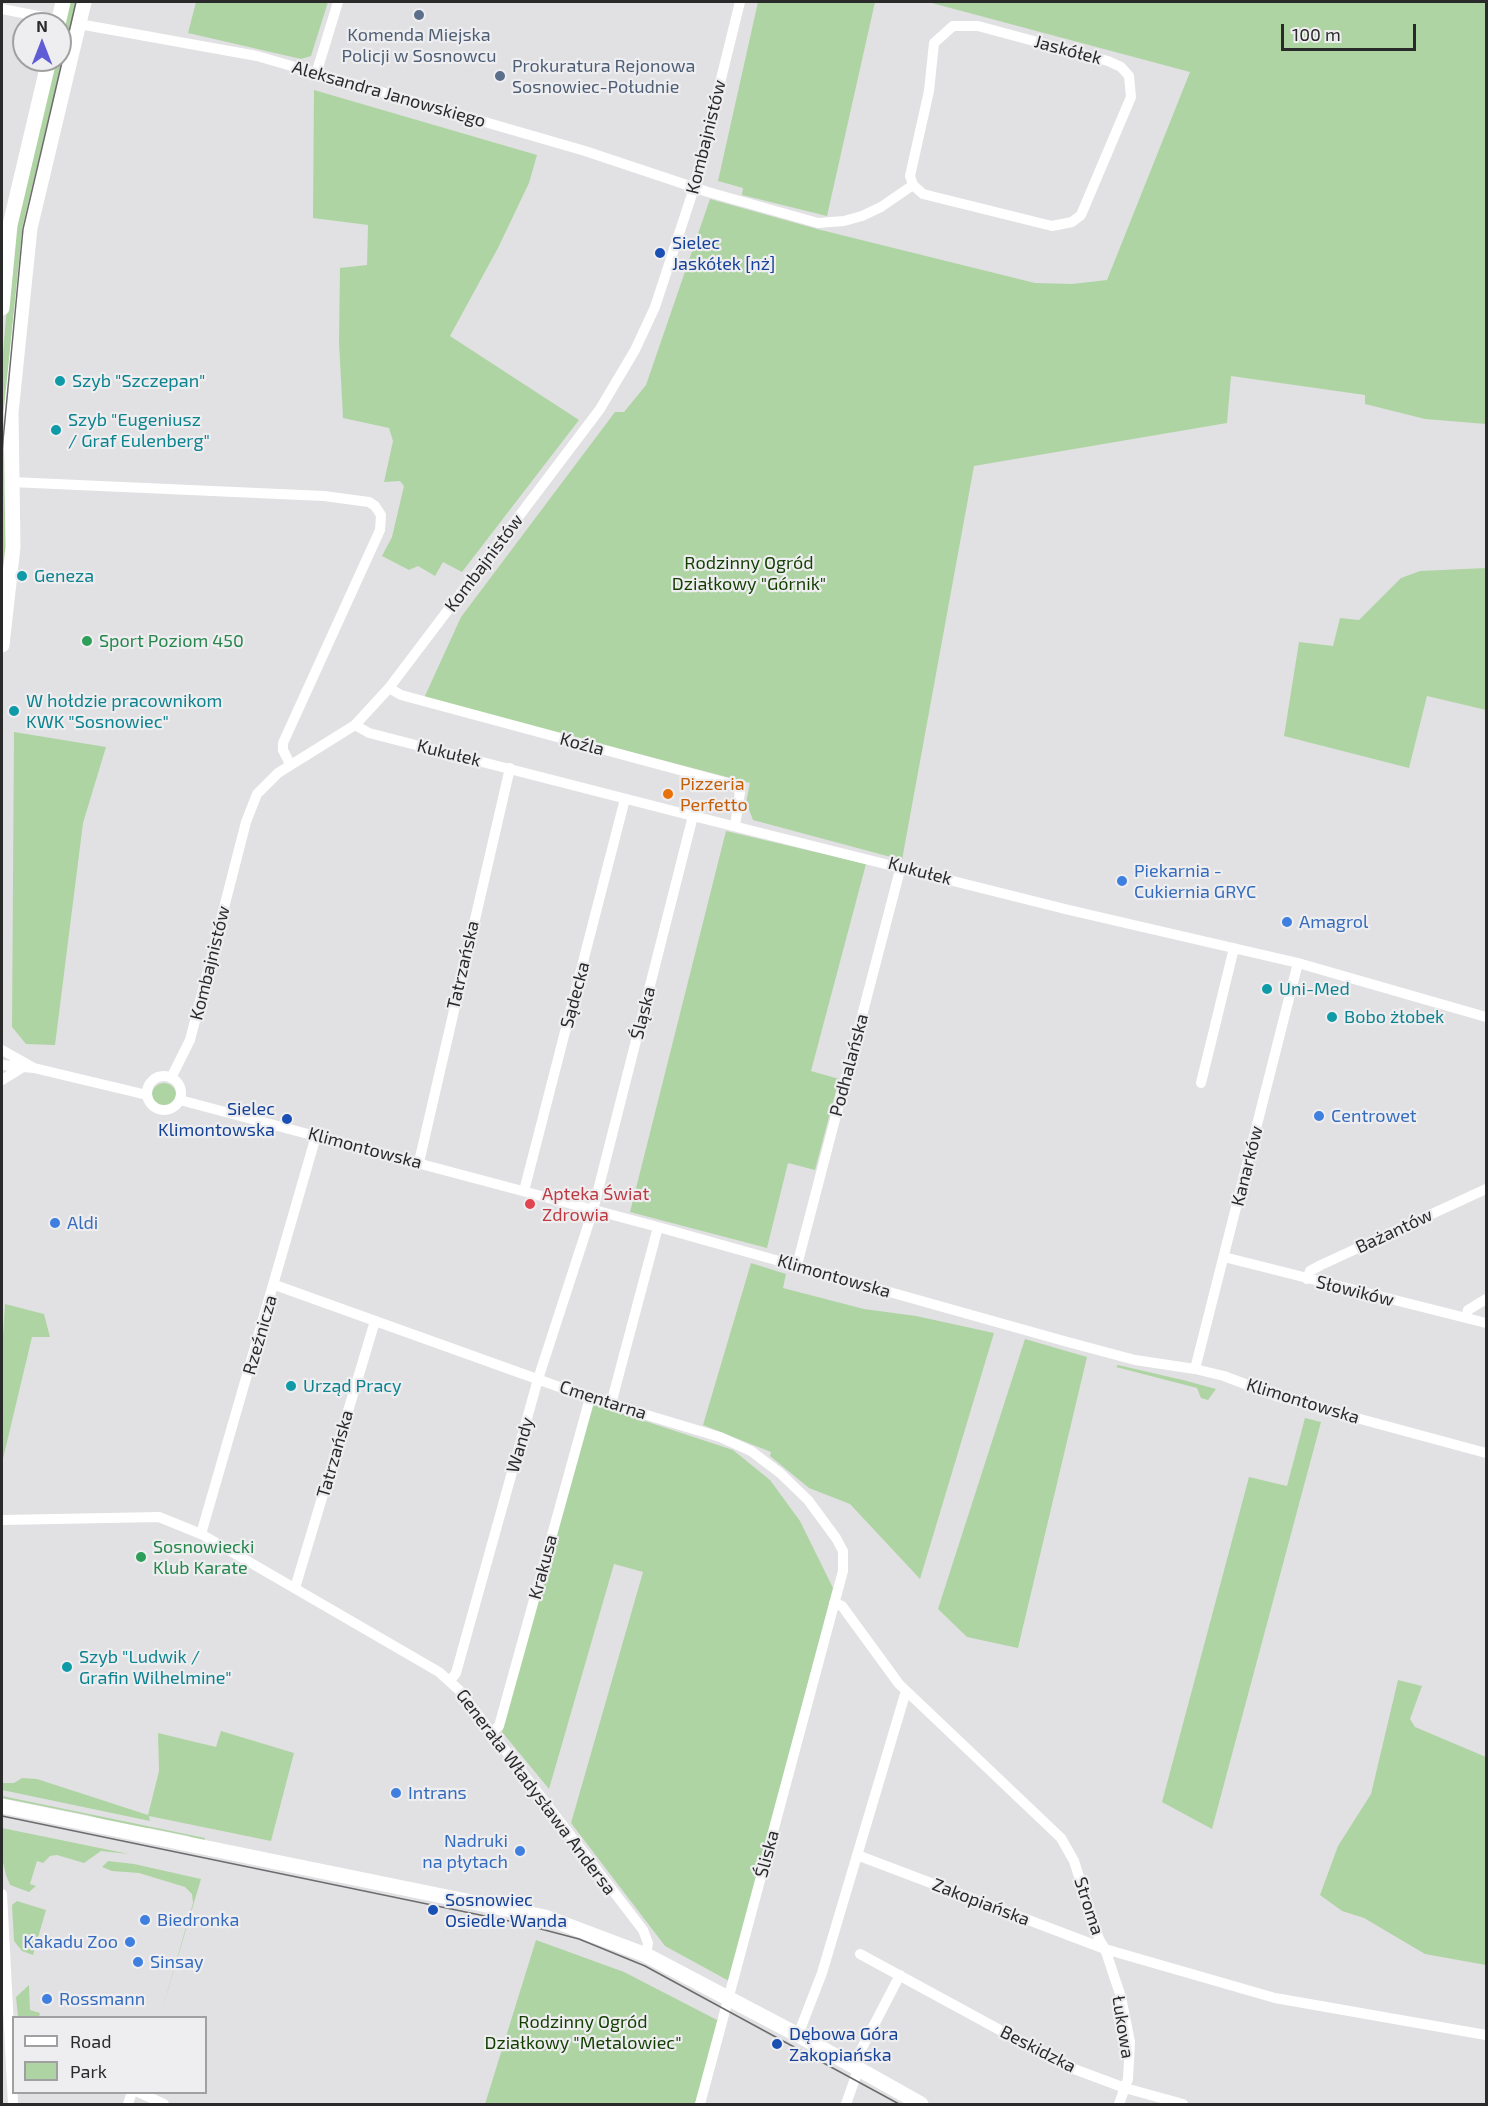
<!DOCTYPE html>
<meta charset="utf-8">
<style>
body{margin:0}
#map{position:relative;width:1488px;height:2106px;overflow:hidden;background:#e1e1e3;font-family:"Exo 2",sans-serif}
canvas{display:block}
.frame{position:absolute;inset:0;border:3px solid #2a2a2b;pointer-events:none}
.legend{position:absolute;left:12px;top:2016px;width:195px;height:78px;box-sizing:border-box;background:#eeeef0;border:2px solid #a0a0a1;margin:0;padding:8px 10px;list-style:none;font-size:18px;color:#2a2a2b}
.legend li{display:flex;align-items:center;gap:12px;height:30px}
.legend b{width:30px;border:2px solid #a0a0a1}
.north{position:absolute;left:12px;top:12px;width:60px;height:60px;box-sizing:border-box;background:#eeeef0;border:2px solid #a0a0a1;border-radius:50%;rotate:0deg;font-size:16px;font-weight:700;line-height:24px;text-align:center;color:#2a2a2b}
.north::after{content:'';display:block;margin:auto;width:21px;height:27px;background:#605cd5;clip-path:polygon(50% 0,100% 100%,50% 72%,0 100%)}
.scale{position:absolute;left:1281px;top:24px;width:135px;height:27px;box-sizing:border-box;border:3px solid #2a2a2b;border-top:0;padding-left:8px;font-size:18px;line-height:21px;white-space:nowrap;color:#2a2a2b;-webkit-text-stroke:4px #eeeef0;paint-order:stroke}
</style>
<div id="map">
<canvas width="1488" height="2106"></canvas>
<div class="frame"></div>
<ul class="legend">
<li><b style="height:8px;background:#fff"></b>Road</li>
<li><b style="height:16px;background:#afd4a3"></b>Park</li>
</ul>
<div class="north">N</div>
<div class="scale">100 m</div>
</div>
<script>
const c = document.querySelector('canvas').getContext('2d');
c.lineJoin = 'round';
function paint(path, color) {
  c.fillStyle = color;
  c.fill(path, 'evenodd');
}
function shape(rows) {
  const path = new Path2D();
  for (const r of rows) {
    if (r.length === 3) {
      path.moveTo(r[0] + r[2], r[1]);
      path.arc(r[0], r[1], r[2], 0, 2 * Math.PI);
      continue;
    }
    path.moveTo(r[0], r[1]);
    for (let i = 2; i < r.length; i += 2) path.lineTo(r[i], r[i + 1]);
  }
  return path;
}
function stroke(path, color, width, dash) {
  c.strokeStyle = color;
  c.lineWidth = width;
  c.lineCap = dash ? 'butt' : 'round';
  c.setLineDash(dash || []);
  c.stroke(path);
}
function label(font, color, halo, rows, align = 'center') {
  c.font = font + ' "Exo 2",sans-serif';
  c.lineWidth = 4.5;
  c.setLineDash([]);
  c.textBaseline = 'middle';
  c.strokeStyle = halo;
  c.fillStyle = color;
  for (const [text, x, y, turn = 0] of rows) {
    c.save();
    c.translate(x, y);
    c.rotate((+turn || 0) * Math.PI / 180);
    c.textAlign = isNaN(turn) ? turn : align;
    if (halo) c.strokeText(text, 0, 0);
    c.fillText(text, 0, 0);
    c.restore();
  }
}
const green = shape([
 [67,2,78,2,33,189,9,528,2,601,2,365,9,282,15,230,54,60,60,60,60,34],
 [196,2,328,2,311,56,301,59,188,33],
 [758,2,875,2,827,216,742,195,743,188,718,181],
 [928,2,1486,2,1486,424,1425,419,1365,404,1365,395,1231,376,1227,423,974,466,902,860,753,820,746,802,750,783,424,698,461,617,615,412,624,412,646,385,710,199,817,229,1035,283,1072,284,1107,280,1190,72],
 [314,90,537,155,529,183,498,248,450,336,579,420,462,572,443,562,435,576,418,566,409,570,382,556,392,537,404,486,400,481,384,482,393,441,389,428,343,418,339,342,340,268,367,265,368,225,313,218],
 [1486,568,1486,710,1427,696,1409,768,1284,736,1299,642,1333,646,1340,618,1359,620,1401,578,1420,571],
 [14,732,106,747,83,823,55,1045,26,1044,12,1027],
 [726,831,866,864,811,1071,839,1079,815,1170,788,1163,767,1248,630,1212],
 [164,1095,12],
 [751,1263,786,1274,783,1288,864,1309,916,1316,994,1333,920,1579,850,1504,809,1488,770,1456,771,1452,703,1425],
 [5,1304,44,1314,50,1337,32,1337,2,1463,2,1351],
 [1025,1339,1087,1357,1018,1648,967,1637,938,1609],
 [1118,1365,1183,1380,1216,1389,1208,1400,1201,1398,1197,1388,1116,1367],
 [593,1404,733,1450,770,1480,800,1521,833,1588,729,1981,665,1946,571,1823,643,1572,614,1564,549,1789,502,1732,544,1570],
 [1305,1418,1321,1422,1212,1829,1162,1802,1249,1477,1287,1486],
 [1398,1680,1422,1686,1410,1719,1415,1727,1486,1757,1486,1965,1425,1954,1364,1918,1342,1911,1320,1895,1338,1846,1371,1794],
 [221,1731,294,1753,271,1841,149,1816,150,1821,2,1790,2,1783,14,1783,22,1778,37,1779,148,1815,159,1771,158,1733,216,1747],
 [2,1796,205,1838,204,1841,195,1841,189,1836,149,1828,141,1830,87,1815,2,1798],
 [2,1828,46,1837,129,1854,101,1851,84,1863,57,1855,50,1856,43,1863,37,1861,30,1884,36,1886,29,1892,10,1885,6,1875,2,1858],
 [108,1861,134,1864,201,1879,160,2017,193,1903,192,1894,185,1887,139,1873,112,1871,102,1867],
 [17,1901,46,1910,33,1955,22,1951,14,1941,12,1905],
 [536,1940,624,1972,719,2021,695,2104,485,2104],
 [29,1985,30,2010,40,2013,39,2017,18,2017,16,1997]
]);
const street = shape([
 [2,9,59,20],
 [79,24,257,56,585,151,708,192,818,223,844,221,862,216,881,207,913,185,910,176,929,91,934,43,953,26,978,26,1108,61,1121,67,1129,76,1131,97,1081,215,1072,222,1052,226,923,194,913,185],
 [316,74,338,2],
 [11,482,324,496,369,502,375,506,381,515,380,530,283,743,283,750,290,764],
 [389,688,401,695,735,785,740,792,735,826],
 [355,725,369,733,693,816,1069,910,1298,963,1486,1017],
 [2,1050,34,1068,147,1095],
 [2,1065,34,1068],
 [164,1093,17],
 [171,1078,190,1040,246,822,257,794,278,773,355,725,389,688,600,409,635,350,655,307,694,188,740,2],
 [2,1080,20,1069],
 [1201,1083,1234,948],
 [180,1100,658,1227,1064,1341,1135,1360,1195,1369,1224,1376,1279,1397,1486,1453],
 [419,1162,510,768],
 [524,1191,625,799],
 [1224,1257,1486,1323],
 [797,1265,901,866],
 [1307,1279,1310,1271,1321,1265,1486,1189],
 [275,1285,590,1398,720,1437,751,1451,780,1473,808,1500,836,1538,843,1551,843,1571,700,2104],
 [1466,1318,1468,1310,1486,1299],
 [1195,1369,1298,963],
 [611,1404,658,1227],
 [2,1520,159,1517,201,1534,439,1672,459,1690,643,1930,648,1943,646,1955],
 [201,1534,316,1136],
 [295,1588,375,1321],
 [834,1603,842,1606,899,1684,1061,1838,1074,1861,1099,1939,1105,1949,1275,1998,1486,2035],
 [450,1681,456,1673,538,1379,593,1210,693,816],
 [492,1732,499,1726,590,1398],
 [857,1855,1105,1949,1121,1997,1130,2042,1128,2079,1119,2104],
 [2,1894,13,2104],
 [860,1954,1066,2066,1125,2088,1183,2104],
 [798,2035,822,1973,906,1691],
 [852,2067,900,1975],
 [138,2092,164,2104],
 [128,2104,132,2092],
 [846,2104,858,2070]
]);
const secondary = shape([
 [58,24,63,2],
 [2,308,10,225,49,60],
 [2,645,13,547,11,413,30,228,84,2],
 [2,1806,545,1917,646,1955,798,2035,921,2104]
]);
const tram = shape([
 [2,451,23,229,76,2],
 [2,1816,514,1922,579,1939,645,1966,899,2104]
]);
const markers = [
 [419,15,6,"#5c6f8a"],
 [500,76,6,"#5c6f8a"],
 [660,253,6,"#1a4fb4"],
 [60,381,6,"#0f9aa8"],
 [56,430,6,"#0f9aa8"],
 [22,576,6,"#0f9aa8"],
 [87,641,6,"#2e9e5b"],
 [14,711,6,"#0f9aa8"],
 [668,794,6,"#e8710a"],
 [1122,881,6,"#3f7fe0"],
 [1287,922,6,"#3f7fe0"],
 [1267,989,6,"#0f9aa8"],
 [1332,1017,6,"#0f9aa8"],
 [1319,1116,6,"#3f7fe0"],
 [287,1119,6,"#1a4fb4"],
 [530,1204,6,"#e0444e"],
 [55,1223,6,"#3f7fe0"],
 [291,1386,6,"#0f9aa8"],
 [141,1557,6,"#2e9e5b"],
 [67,1667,6,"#0f9aa8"],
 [396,1793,6,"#3f7fe0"],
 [520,1851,6,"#3f7fe0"],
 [433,1910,6,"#1a4fb4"],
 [145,1920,6,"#3f7fe0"],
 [130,1942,6,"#3f7fe0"],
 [138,1962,6,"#3f7fe0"],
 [47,1999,6,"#3f7fe0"],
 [777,2044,6,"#1a4fb4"]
];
const serviceNames = [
 ["Komenda Miejska",419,35],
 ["Policji w Sosnowcu",419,56],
 ["Prokuratura Rejonowa",512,66,"left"],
 ["Sosnowiec-Południe",512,87,"left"]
];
const streetNames = [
 ["Jaskółek",1068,50,15],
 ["Aleksandra Janowskiego",389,94,16],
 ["Kombajnistów",706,137,-76],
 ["Kombajnistów",484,563,-53],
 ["Koźla",582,744,15],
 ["Kukułek",449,753,14],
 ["Kukułek",920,871,15],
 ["Kombajnistów",210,963,-76],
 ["Tatrzańska",463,965,-77],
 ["Sądecka",575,995,-75],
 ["Śląska",643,1013,-76],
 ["Podhalańska",849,1065,-75],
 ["Klimontowska",365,1148,15],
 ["Kanarków",1247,1166,-76],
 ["Bażantów",1394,1231,-25],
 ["Klimontowska",834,1276,16],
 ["Słowików",1355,1291,14],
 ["Rzeźnicza",260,1335,-74],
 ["Cmentarna",603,1400,18],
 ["Klimontowska",1303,1401,17],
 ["Wandy",520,1445,-74],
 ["Tatrzańska",335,1454,-74],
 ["Krakusa",543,1567,-75],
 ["Generała Władysława Andersa",536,1792,53],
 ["Śliska",767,1854,-75],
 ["Zakopiańska",981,1902,21],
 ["Stroma",1089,1906,72],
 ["Łukowa",1123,2027,81],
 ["Beskidzka",1038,2049,27]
];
const transitNames = [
 ["Sielec",672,243],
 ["Jaskółek [nż]",672,264],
 ["Sielec",275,1109,"right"],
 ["Klimontowska",275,1130,"right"],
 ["Sosnowiec",445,1900],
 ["Osiedle Wanda",445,1921],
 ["Dębowa Góra",789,2034],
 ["Zakopiańska",789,2055]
];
const cultureNames = [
 ["Szyb \"Szczepan\"",72,381],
 ["Szyb \"Eugeniusz",68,420],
 ["/ Graf Eulenberg\"",68,441],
 ["Geneza",34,576],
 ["W hołdzie pracownikom",26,701],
 ["KWK \"Sosnowiec\"",26,722],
 ["Uni-Med",1279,989],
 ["Bobo żłobek",1344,1017],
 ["Urząd Pracy",303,1386],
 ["Szyb \"Ludwik /",79,1657],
 ["Grafin Wilhelmine\"",79,1678]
];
const parkNames = [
 ["Rodzinny Ogród",749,563],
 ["Działkowy \"Górnik\"",749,584],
 ["Rodzinny Ogród",583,2022],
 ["Działkowy \"Metalowiec\"",583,2043]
];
const leisureNames = [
 ["Sport Poziom 450",99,641],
 ["Sosnowiecki",153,1547],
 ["Klub Karate",153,1568]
];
const foodNames = [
 ["Pizzeria",680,784],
 ["Perfetto",680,805]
];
const shopNames = [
 ["Piekarnia -",1134,871],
 ["Cukiernia GRYC",1134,892],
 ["Amagrol",1299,922],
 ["Centrowet",1331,1116],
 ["Aldi",67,1223],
 ["Intrans",408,1793],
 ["Nadruki",508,1841,"right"],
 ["na płytach",508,1862,"right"],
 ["Biedronka",157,1920],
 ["Kakadu Zoo",118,1942,"right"],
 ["Sinsay",150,1962],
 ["Rossmann",59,1999]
];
const healthNames = [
 ["Apteka Świat",542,1194],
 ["Zdrowia",542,1215]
];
paint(green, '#afd4a3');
stroke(street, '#fff', 10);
stroke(secondary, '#fff', 15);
stroke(tram, '#6c6c6e', 1.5);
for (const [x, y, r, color] of markers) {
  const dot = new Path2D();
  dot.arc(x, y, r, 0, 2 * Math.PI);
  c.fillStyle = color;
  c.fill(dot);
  stroke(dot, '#eeeef0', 2);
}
label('18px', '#4e5e75', '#eeeef0', serviceNames);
label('18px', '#2a2a2b', '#eeeef0', streetNames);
label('18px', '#164399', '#eeeef0', transitNames, 'left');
label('18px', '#0d838f', '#eeeef0', cultureNames, 'left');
label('18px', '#123f00', '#eeeef0', parkNames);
label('18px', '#27864d', '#eeeef0', leisureNames, 'left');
label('18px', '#c56008', '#eeeef0', foodNames, 'left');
label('18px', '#366cbe', '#eeeef0', shopNames, 'left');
label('18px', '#be3a42', '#eeeef0', healthNames, 'left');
</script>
